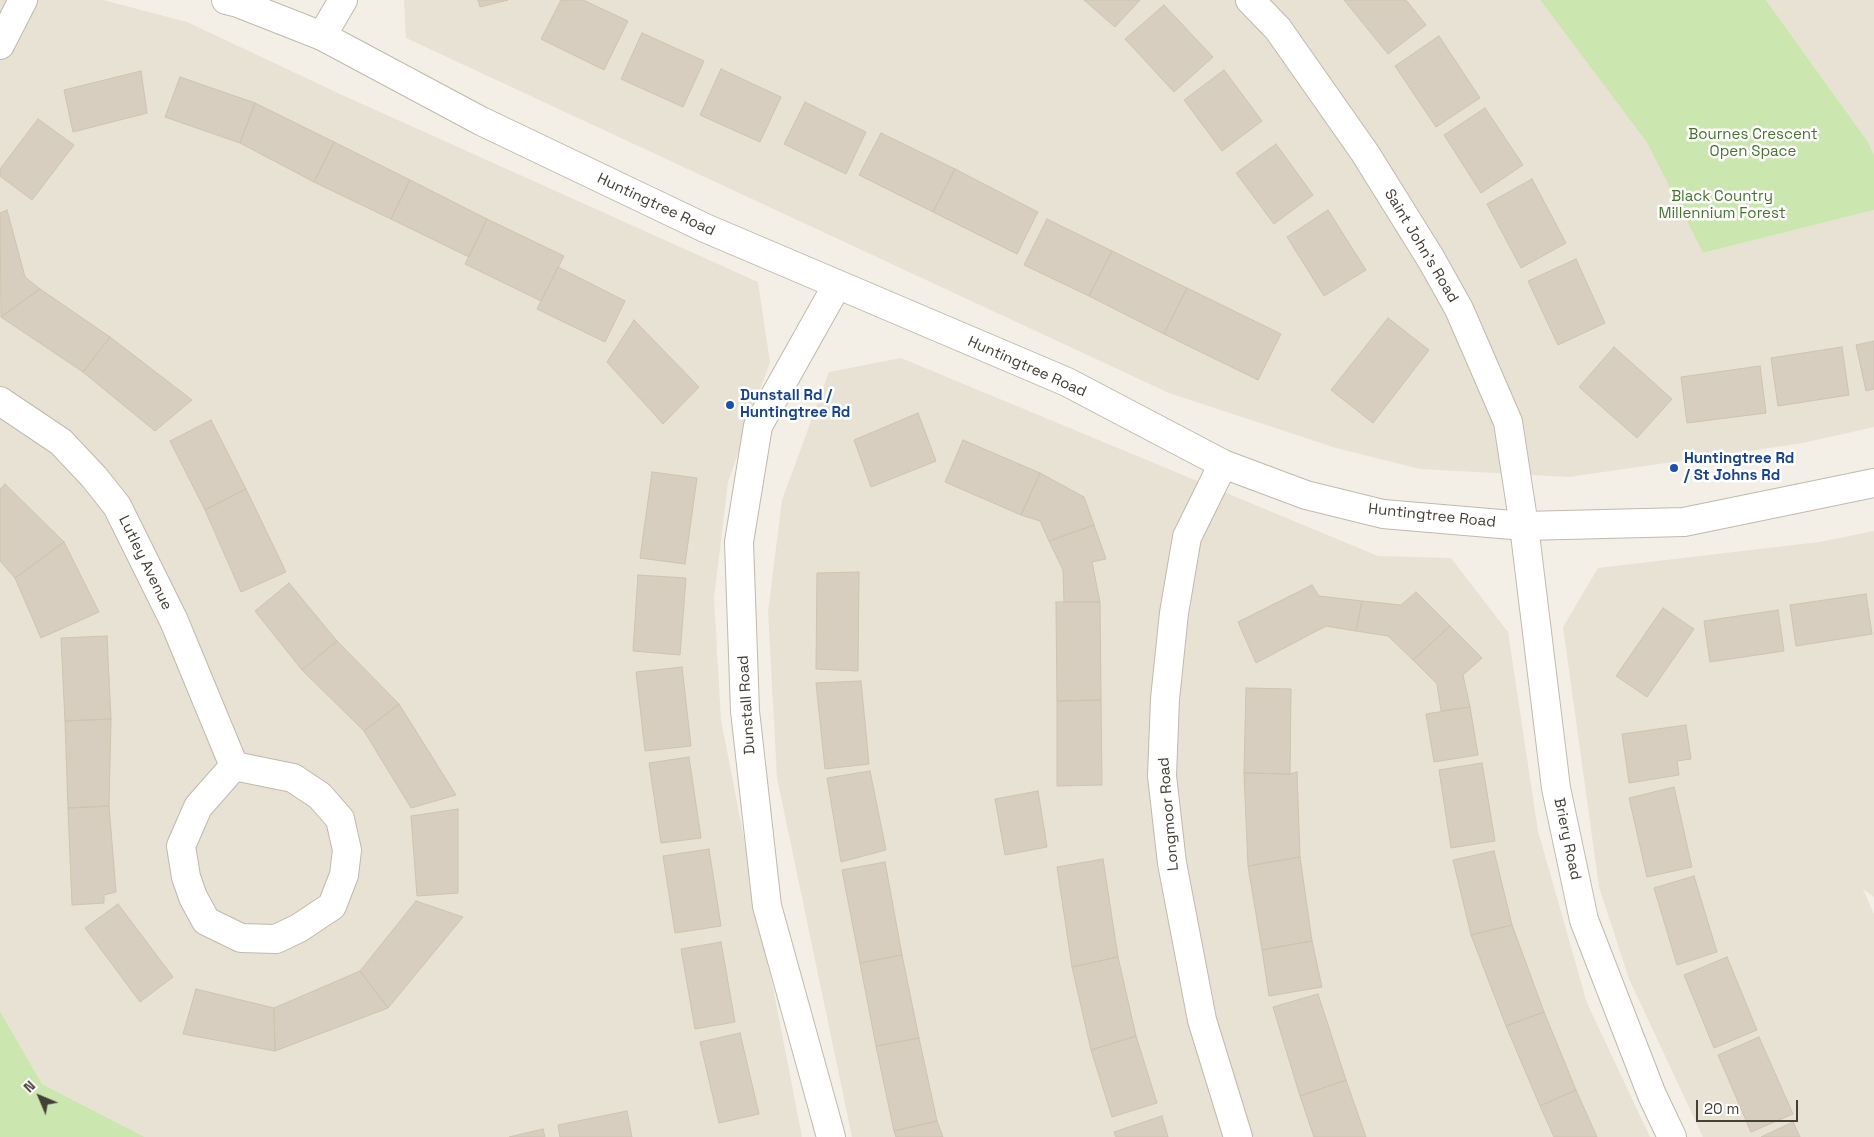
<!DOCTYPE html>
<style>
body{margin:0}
#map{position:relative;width:1874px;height:1137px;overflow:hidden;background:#f3efe6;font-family:"Space Grotesk",sans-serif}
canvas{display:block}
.north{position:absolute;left:15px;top:1072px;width:50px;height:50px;-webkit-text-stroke:4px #fff;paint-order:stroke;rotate:315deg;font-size:14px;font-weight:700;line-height:20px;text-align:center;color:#454036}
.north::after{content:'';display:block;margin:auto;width:18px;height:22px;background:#454036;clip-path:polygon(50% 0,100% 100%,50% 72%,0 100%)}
.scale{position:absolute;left:1696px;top:1100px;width:102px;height:22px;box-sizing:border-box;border:2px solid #454036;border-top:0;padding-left:6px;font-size:15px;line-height:18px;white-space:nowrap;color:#454036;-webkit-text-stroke:4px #fff;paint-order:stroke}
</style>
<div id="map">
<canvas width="1874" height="1137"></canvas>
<div class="north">N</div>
<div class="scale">20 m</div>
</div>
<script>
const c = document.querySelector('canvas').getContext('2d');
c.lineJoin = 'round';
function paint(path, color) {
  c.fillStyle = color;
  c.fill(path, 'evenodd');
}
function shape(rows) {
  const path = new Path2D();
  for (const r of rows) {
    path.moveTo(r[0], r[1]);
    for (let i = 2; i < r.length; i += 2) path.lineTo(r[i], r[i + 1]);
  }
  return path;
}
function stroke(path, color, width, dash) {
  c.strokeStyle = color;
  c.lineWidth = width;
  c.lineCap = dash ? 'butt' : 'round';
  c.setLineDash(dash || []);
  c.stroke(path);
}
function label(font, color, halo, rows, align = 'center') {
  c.font = font + ' "Space Grotesk",sans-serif';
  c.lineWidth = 5;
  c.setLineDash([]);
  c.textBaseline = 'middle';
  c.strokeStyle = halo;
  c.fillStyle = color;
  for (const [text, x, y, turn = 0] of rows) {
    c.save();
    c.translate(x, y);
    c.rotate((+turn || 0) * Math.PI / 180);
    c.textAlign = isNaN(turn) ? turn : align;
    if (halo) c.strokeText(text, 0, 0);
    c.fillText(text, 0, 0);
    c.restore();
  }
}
const residential = shape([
 [0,0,103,0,187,22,340,94,758,282,770,362,728,482,714,598,721,720,802,1137,145,1137,42,1084,0,1011],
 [404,0,1540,0,1647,143,1703,253,1874,210,1874,427,1803,443,1569,477,1420,469,1336,448,1169,393,406,38],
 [1766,0,1874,0,1874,155,1868,142],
 [901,358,1378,556,1451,558,1508,632,1538,831,1587,1003,1650,1137,852,1137,777,778,768,612,782,500,829,372],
 [1874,531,1874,897,1863,889,1874,914,1874,1137,1703,1137,1629,979,1599,887,1563,627,1598,568,1819,542]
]);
const green = shape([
 [1540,0,1766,0,1868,142,1874,155,1874,210,1703,253,1647,143],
 [0,1011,42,1084,145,1137,0,1137]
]);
const building = shape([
 [478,0,508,0,480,7,478,0],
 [561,0,583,0,628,21,604,70,541,39,561,0],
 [1084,0,1140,0,1115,27,1084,0],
 [1344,0,1406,0,1426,25,1388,54,1344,0],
 [1164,5,1213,57,1174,92,1125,39,1164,5],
 [642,33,704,61,683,107,621,79,642,33],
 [1439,36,1480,98,1436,127,1395,66,1439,36],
 [721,69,781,97,760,142,700,115,721,69],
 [1224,70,1262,121,1222,151,1184,100,1224,70],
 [141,71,147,113,73,132,64,90,141,71],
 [180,77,255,103,240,143,165,117,180,77],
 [805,102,866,132,846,174,784,144,805,102],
 [255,103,334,142,314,182,240,143,255,103],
 [1485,108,1523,165,1481,193,1444,135,1485,108],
 [38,119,74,145,32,200,0,176,0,169,38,119],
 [881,133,955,169,933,212,859,175,881,133],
 [334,142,410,180,391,219,314,182,334,142],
 [1276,144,1313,195,1274,224,1236,173,1276,144],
 [955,169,1038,212,1017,254,933,212,955,169],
 [1532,179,1566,243,1521,268,1487,204,1532,179],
 [410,180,487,219,469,257,391,219,410,180],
 [7,210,25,277,40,289,1,317,0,213,7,210],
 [1328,210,1366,270,1324,296,1287,237,1328,210],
 [487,219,564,256,541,301,465,264,487,219],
 [1047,219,1112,251,1089,296,1024,265,1047,219],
 [1112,251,1187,288,1164,334,1089,296,1112,251],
 [1576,259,1605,323,1558,345,1528,281,1576,259],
 [558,267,625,301,605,342,537,309,558,267],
 [1187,288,1281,334,1258,380,1164,334,1187,288],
 [40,289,110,337,83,372,1,317,40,289],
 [1388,318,1429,350,1373,423,1331,390,1388,318],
 [634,320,699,387,663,424,607,362,634,320],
 [110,337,192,400,155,431,83,372,110,337],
 [1874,341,1874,389,1866,391,1856,345,1874,341],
 [1614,347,1672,399,1637,438,1579,387,1614,347],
 [1842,347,1849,395,1778,406,1771,358,1842,347],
 [1760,366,1766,413,1687,423,1681,377,1760,366],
 [918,413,936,461,871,487,854,440,918,413],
 [211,420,246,489,205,510,170,441,211,420],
 [963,440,1040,473,1021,515,945,482,963,440],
 [652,472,697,478,685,564,640,558,652,472],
 [1040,473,1084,497,1094,525,1049,541,1040,521,1021,515,1040,473],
 [5,484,64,542,15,578,0,561,0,489,5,484],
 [246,489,286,572,241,592,205,510,246,489],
 [1094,525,1106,559,1092,562,1100,602,1064,602,1063,570,1049,541,1094,525],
 [64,542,99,612,41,638,15,578,64,542],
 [859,572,858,671,816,669,817,573,859,572],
 [638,575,686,578,680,655,633,651,638,575],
 [289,583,337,641,302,670,255,611,289,583],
 [1312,585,1319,596,1362,601,1356,631,1326,626,1256,663,1238,622,1312,585],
 [1416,592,1450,626,1413,660,1388,636,1356,631,1362,601,1401,605,1416,592],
 [1866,594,1872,634,1796,646,1790,605,1866,594],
 [1056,602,1100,602,1101,700,1057,701,1056,602],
 [1663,608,1694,629,1647,697,1616,676,1663,608],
 [1778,610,1784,651,1710,662,1704,621,1778,610],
 [1450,626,1482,658,1463,675,1470,707,1441,711,1437,684,1413,660,1450,626],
 [107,636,111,719,65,721,61,638,107,636],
 [337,641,399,704,364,731,302,670,337,641],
 [682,667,691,746,645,751,636,672,682,667],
 [861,681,869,764,825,769,816,683,861,681],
 [1246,688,1291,689,1290,774,1244,773,1246,688],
 [1101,700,1102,785,1057,786,1057,701,1101,700],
 [399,704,456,795,411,808,364,731,399,704],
 [1470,707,1478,755,1434,762,1426,714,1470,707],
 [111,719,109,806,68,808,65,721,111,719],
 [1686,725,1691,759,1677,761,1679,775,1629,783,1622,734,1686,725],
 [689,757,701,838,661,843,649,763,689,757],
 [1482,763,1495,841,1451,848,1439,770,1482,763],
 [870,771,886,850,841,862,827,778,870,771],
 [1297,772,1300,857,1248,866,1244,773,1290,774,1297,772],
 [1674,787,1692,867,1647,877,1629,798,1674,787],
 [1038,791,1047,847,1005,855,995,799,1038,791],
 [109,806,116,892,104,895,104,903,72,905,68,808,109,806],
 [458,809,458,893,417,896,411,816,458,809],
 [709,849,721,926,675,933,663,856,709,849],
 [1494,851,1512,925,1471,935,1453,860,1494,851],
 [1300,857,1312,941,1262,950,1248,866,1300,857],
 [1103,859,1118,957,1072,967,1057,867,1103,859],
 [885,862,902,955,860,963,842,870,885,862],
 [1694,876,1717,952,1677,965,1654,888,1694,876],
 [416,901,463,917,388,1008,360,971,416,901],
 [118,904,173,977,140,1002,85,928,118,904],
 [1512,925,1544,1012,1506,1026,1471,935,1512,925],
 [1312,941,1322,987,1269,996,1262,950,1312,941],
 [721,942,735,1022,695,1029,681,949,721,942],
 [902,955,919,1038,876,1046,860,963,902,955],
 [1118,957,1136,1036,1091,1050,1072,967,1118,957],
 [1727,957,1757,1030,1714,1048,1684,975,1727,957],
 [360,971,388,1008,275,1051,274,1008,360,971],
 [196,989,274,1008,275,1051,183,1034,196,989],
 [1318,994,1346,1080,1300,1096,1273,1007,1318,994],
 [1544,1012,1576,1090,1540,1106,1506,1026,1544,1012],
 [740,1033,759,1114,719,1123,700,1042,740,1033],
 [1136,1036,1157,1103,1112,1117,1091,1050,1136,1036],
 [1759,1037,1793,1114,1751,1132,1718,1055,1759,1037],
 [919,1038,937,1121,894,1131,876,1046,919,1038],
 [1346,1080,1366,1137,1314,1137,1300,1096,1346,1080],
 [1576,1090,1597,1137,1554,1137,1540,1106,1576,1090],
 [627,1111,632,1137,560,1137,558,1125,627,1111],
 [1162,1116,1168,1137,1116,1137,1114,1132,1162,1116],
 [937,1121,943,1137,896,1137,894,1131,937,1121],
 [1793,1122,1800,1137,1761,1137,1793,1122],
 [543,1129,545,1137,509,1137,543,1129]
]);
const minor = shape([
 [1250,0,1278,29,1365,153,1431,259,1459,309,1508,422,1524,526,1556,788,1584,920,1652,1095,1672,1137],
 [322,36,343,0],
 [0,45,23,0],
 [0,401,61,442,94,477,117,506,174,621,234,766],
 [1223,464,1187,537,1174,613,1165,699,1162,776,1172,863,1202,1020,1238,1137],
 [234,766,293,778,320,796,340,819,347,850,344,875,332,906,299,928,276,939,241,938,206,921,193,897,186,877,181,846,198,807,234,766]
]);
const tertiary = shape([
 [226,0,238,3,322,36,481,121,705,228,1067,382,1223,464,1306,495,1383,514,1524,526,1684,522,1874,483],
 [831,1137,767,906,745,711,739,542,758,426,837,285]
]);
const markers = [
 [730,405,5,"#1a4fb4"],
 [1674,468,5,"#1a4fb4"]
];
const parkNames = [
 ["Bournes Crescent",1753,135],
 ["Open Space",1753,152],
 ["Black Country",1722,197],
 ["Millennium Forest",1722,214]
];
const streetNames = [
 ["Huntingtree Road",656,205,25],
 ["Saint John's Road",1421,246,59],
 ["Huntingtree Road",1027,367,24],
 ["Huntingtree Road",1432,516,6],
 ["Lutley Avenue",145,563,64],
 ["Dunstall Road",747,705,-94],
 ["Longmoor Road",1169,814,-95],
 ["Briery Road",1567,839,78]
];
const transitNames = [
 ["Dunstall Rd /",740,396],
 ["Huntingtree Rd",740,413],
 ["Huntingtree Rd",1684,459],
 ["/ St Johns Rd",1684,476]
];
paint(residential, '#e7e2d4');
paint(green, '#cce6b0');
paint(building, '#d7cebf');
stroke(building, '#cfc4af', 1);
stroke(minor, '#c1baac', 30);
stroke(tertiary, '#c1baac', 30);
stroke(minor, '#fff', 28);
stroke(tertiary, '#fff', 28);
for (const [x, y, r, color] of markers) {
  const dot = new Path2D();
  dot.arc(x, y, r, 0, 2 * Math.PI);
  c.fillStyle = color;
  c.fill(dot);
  stroke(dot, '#fff', 2);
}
label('15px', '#44762a', '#fff', parkNames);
label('15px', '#454036', '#fff', streetNames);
label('bold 15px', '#164399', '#fff', transitNames, 'left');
</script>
